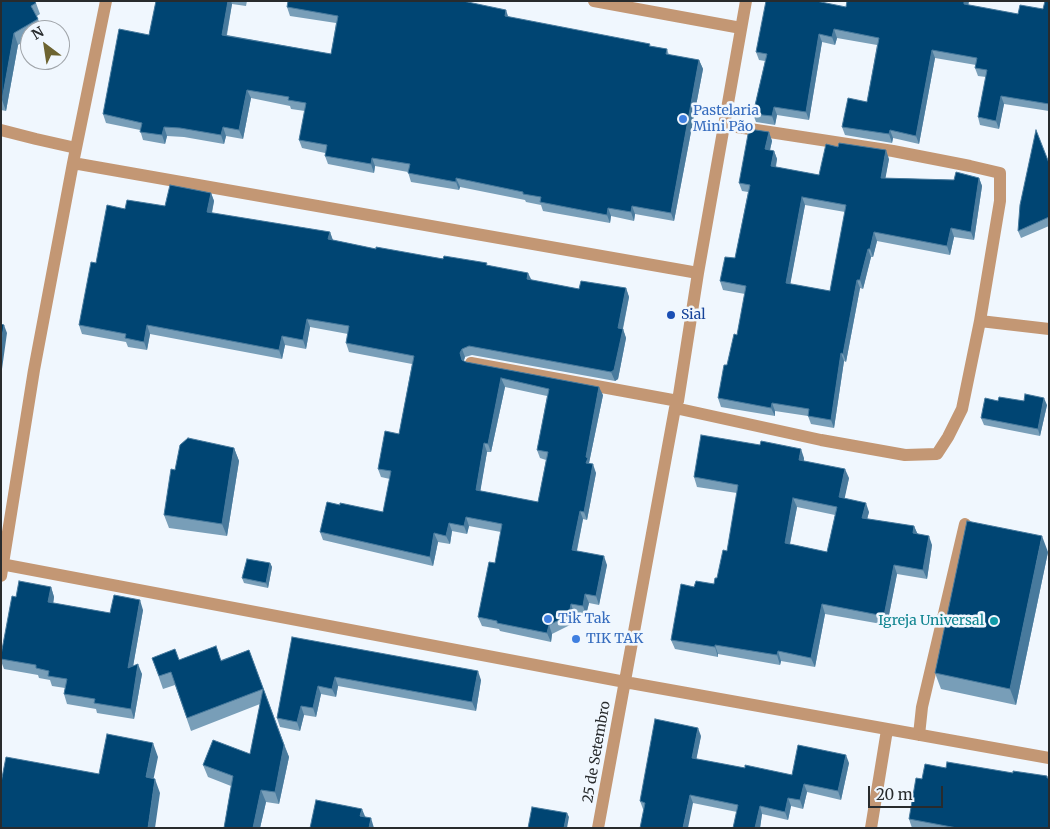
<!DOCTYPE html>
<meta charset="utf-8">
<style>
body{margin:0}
#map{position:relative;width:1050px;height:829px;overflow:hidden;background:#f0f7fe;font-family:Merriweather,serif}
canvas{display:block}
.frame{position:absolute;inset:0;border:2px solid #282b2d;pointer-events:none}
.north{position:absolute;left:20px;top:20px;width:50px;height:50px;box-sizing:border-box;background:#f0f7fe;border:1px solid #a0a5aa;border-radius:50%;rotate:329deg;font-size:14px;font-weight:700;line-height:20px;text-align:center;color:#282b2d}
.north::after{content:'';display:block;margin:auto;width:18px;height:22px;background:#6d6431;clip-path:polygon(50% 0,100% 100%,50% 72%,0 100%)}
.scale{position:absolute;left:868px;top:786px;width:75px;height:22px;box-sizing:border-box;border:2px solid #282b2d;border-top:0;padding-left:6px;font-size:15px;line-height:18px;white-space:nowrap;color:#282b2d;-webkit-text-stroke:4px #f0f7fe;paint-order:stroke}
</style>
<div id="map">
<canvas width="1050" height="829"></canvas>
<div class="frame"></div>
<div class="north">N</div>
<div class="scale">20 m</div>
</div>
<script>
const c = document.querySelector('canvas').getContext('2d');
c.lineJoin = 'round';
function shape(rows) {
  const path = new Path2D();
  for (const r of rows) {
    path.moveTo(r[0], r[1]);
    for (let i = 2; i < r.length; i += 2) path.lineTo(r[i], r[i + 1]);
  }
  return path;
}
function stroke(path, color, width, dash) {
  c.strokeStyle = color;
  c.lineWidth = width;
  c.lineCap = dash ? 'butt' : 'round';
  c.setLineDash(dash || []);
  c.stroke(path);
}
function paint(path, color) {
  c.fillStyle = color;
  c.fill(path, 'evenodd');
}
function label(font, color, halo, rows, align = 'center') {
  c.font = font + ' Merriweather,serif';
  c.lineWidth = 5;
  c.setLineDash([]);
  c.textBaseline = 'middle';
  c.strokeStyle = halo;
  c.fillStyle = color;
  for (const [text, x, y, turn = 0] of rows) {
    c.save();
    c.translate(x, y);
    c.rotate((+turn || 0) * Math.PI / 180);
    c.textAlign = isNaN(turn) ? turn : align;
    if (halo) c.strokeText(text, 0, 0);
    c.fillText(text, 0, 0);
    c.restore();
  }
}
const minor = shape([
 [594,1,741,28],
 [1,130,36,139,76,148],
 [73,163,698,273],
 [980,321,1049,329],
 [471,363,678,401],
 [675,408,821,440,905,455,937,454,948,437,962,409,980,321,1000,201,1000,173,970,166,893,151,724,125],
 [1,564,625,682,1049,758],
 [1,576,34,370,73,163,106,1],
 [919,735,922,707,965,524],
 [598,828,675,408,678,401,698,273,746,1],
 [871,828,887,730]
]);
const wall = shape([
 [1,1,36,3,40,14,37,16,42,30,30,30,30,38,18,45,6,111,1,110],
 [156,1,247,1,246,6,232,4,227,35,331,54,336,23,290,16,287,7,465,2,508,17,667,49,669,55,699,60,703,69,674,221,635,214,634,221,611,216,610,223,543,211,541,205,526,202,525,200,460,187,459,190,411,182,408,172,375,166,374,173,328,164,325,156,325,153,302,148,299,140,305,111,291,109,290,106,251,98,243,139,226,136,224,144,184,137,167,136,165,144,143,140,140,130,106,123,103,114,149,35],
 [847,1,969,1,968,5,1018,14,1043,9,1049,1,1049,111,1004,104,999,129,980,125,978,117,986,77,978,76,975,68,976,65,935,58,919,144,893,138,892,143,845,135,842,127,867,102,877,45,837,38,835,45,822,42,809,120,777,115,775,125,756,122,753,114,765,61,759,60,756,52,846,7],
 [769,132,772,141,770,150,774,151,777,159,776,167,819,175,889,159,885,178,954,180,979,178,982,186,974,240,954,237,950,255,877,241,873,257,871,257,863,289,860,288,846,362,844,361,834,428,811,424,808,416,775,411,775,416,721,407,718,398,727,365,737,335,745,294,723,290,720,281,735,258,748,192,742,191,739,183],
 [805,205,845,212,830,291,790,284],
 [1049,163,1049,226,1021,238,1018,231],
 [211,193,214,201,212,213,330,232,333,240,376,249,488,265,531,280,579,289,626,288,629,297,623,329,626,338,618,379,615,381,472,355,465,357,464,361,466,362,603,395,589,463,596,473,587,520,583,519,577,551,607,565,599,605,589,603,586,615,574,613,572,624,552,634,551,642,500,631,499,629,482,626,478,617,495,563,501,532,469,526,467,534,452,531,450,544,438,542,433,566,323,540,320,532,340,505,383,512,390,479,381,477,378,469,399,434,412,364,349,352,346,343,348,334,310,327,306,349,285,345,282,359,150,334,147,350,128,347,126,342,82,334,79,325,96,263,125,209,165,206],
 [505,387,547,396,537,450,540,458,546,460,538,502,480,491,487,452,491,452],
 [998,401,1047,405,1040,436,984,425,981,418],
 [234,448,239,461,227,536,169,528,164,515,175,470],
 [804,458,804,461,849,478,844,498,869,512,867,519,914,526,917,533,932,545,927,579,897,574,887,625,825,614,815,667,781,661,780,665,718,654,718,657,675,649,671,640,694,587,714,584,717,578,727,551,737,493,697,487,694,477],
 [797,507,835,515,827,552,790,544],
 [1048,552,1016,705,941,689,935,673],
 [270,563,272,567,268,588,244,583,242,578],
 [51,587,54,597,53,603,110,613,143,610,133,666,142,674,134,719,97,713,96,709,67,704,64,694,65,688,52,686,50,680,39,678,38,675,4,669,1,661,1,655,16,597],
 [292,637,481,680,476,711,338,686,336,697,321,694,316,717,304,715,300,731,280,727,277,718],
 [249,650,289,757,279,804,266,802,260,828,224,828,231,786,208,777,203,765,250,754,260,704,191,731,175,685,163,689,152,658,179,660,221,660],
 [701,736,696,759,745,768,792,775,849,763,841,800,807,792,803,809,791,806,788,820,762,814,760,828,733,828,737,812,693,803,643,809,640,801],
 [946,768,1047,776,1048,778,1049,828,912,828,909,819,922,779]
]);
const shadedWall = shape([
 [228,1,231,1,232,4,225,43,222,35],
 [964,1,969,1,967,12,964,4],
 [506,10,509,19,505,16],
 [834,29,837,38,835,45,832,37],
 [14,33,18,45,6,111,2,100],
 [819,34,822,42,809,120,806,112],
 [932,50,935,58,919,144,916,136],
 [699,60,703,69,674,221,671,213],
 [247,90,251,98,243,139,239,130],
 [1001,96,1004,104,999,129,996,121],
 [774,107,777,115,775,125,772,116],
 [164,127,167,136,165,144,162,135],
 [223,127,226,136,224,144,221,135],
 [890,130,893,138,892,143,889,134],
 [769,132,772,141,768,158,765,149],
 [886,150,889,159,884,186,881,178],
 [774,151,777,159,774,174,771,166],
 [372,158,375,166,374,173,371,164],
 [456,178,460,187,459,190,456,182],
 [979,178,982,186,974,240,971,232],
 [211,193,214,201,210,221,207,212],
 [802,197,805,205,789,291,786,283],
 [632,206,635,214,634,221,631,212],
 [608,208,611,216,610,223,607,215],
 [951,228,954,237,950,255,947,246],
 [330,232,333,241,328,239],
 [874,232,877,241,873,257,870,249],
 [868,249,871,257,863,289,860,280],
 [528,273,532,281,527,279],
 [857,280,860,288,846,362,843,354],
 [626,288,629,297,621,337,618,328],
 [307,319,310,327,306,349,303,340],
 [4,325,7,333,2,369,1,366,1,343],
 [147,325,150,334,147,350,144,342],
 [623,329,626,338,618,379,615,381,611,372],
 [282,336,285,345,282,359,279,350],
 [462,349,465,357,463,362,460,353],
 [841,353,844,361,834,428,831,420],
 [501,378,505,387,491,452,488,444],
 [599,387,603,395,589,463,591,466,586,463,586,457],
 [1044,398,1047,405,1040,436,1038,429],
 [772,403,775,411,775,416,771,408],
 [484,443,487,452,479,499,476,490],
 [234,448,239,461,227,536,222,524],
 [801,449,804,458,802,469,799,460],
 [593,464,596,473,587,520,584,512],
 [845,469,849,478,843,506,839,497],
 [793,498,797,507,788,553,785,543],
 [866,503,869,512,865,527,862,518],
 [580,511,583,519,575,559,572,550],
 [466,517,469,526,467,534,464,526],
 [449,523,452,531,450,544,446,536],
 [914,526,918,535,913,533],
 [434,533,438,542,433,566,430,557],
 [929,536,932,545,927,579,923,570],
 [1042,536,1048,552,1016,705,1010,689],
 [604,556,607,565,599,605,596,596],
 [270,563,272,567,268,588,266,583],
 [894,565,897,574,887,625,884,616],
 [51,587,54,597,52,612,48,602],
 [585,594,589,603,586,615,583,606],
 [140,600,143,610,131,678,128,668],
 [571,604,574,613,572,624,569,615],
 [822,604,825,614,815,667,811,658],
 [549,625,552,634,551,642,547,633],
 [715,645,718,654,718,657,715,647],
 [778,651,781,661,780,665,777,655],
 [138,664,142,674,134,719,131,709],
 [478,671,481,680,476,711,472,702],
 [335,677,338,686,336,697,332,689],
 [318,686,321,694,316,717,313,708],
 [301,706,304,715,300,731,297,722],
 [698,728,701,736,695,766,692,758],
 [153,743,158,757,151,791,146,777],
 [284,745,289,757,279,804,275,792],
 [846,755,849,763,841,800,838,791],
 [155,779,160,793,155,828,148,828],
 [804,784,807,792,803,809,800,800],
 [261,790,266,802,260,828,253,828],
 [690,795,693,803,688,828,683,828],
 [788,798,791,806,788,820,785,812],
 [760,806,762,814,760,828,755,828],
 [362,809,367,821,360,816],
 [567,813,569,817,567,828,564,828],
 [371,818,374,828,369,828]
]);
const building = shape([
 [1,1,34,1,36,3,31,6,38,19,14,33,2,100,1,1],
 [156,1,228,1,222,35,331,54,338,16,287,7,288,1,463,1,506,10,505,16,650,44,649,46,667,49,666,54,699,60,671,213,632,206,631,212,608,208,607,215,540,202,541,197,523,194,523,192,456,178,456,182,408,173,410,164,372,158,371,164,325,156,327,145,299,140,306,103,288,100,289,97,247,90,239,130,223,127,221,135,180,128,164,127,162,135,140,132,142,123,103,114,119,29,149,35,156,1],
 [766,1,816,1,846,7,847,1,964,1,964,4,1018,14,1020,5,1043,9,1045,1,1049,1,1049,104,1001,96,996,121,978,117,987,70,975,68,977,58,932,50,916,136,890,130,889,134,842,127,848,98,867,102,879,38,834,29,832,37,819,34,806,112,774,107,772,116,753,114,767,54,756,52,766,1],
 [749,129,769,132,765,149,774,151,771,166,819,175,826,144,838,147,839,143,886,150,881,178,954,180,956,172,979,178,971,232,951,228,947,246,874,232,870,249,868,249,860,280,857,280,843,354,841,353,831,420,808,416,809,409,772,403,771,408,718,398,724,365,727,365,734,334,737,335,746,286,720,281,725,257,735,258,750,185,739,183,749,129],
 [802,197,846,205,830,291,786,283,802,197],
 [1036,130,1049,163,1049,217,1018,231,1020,205,1036,130],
 [170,185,211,193,207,212,330,232,328,239,376,249,376,247,443,259,444,256,487,263,486,265,528,273,527,279,579,289,581,281,626,288,618,328,623,329,614,370,611,372,469,346,462,349,460,353,462,360,466,362,599,387,586,457,588,458,586,463,593,464,584,512,580,511,572,550,604,556,596,596,585,594,583,606,571,604,569,615,549,625,547,633,497,623,497,621,478,617,489,562,495,563,502,524,466,517,464,526,449,523,446,536,434,533,430,557,320,532,327,502,340,505,340,503,383,512,391,471,378,469,385,431,399,434,414,356,346,343,349,326,307,319,303,340,282,336,279,350,147,325,144,342,125,338,126,334,79,325,91,262,96,263,107,205,125,209,127,200,165,206,170,185],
 [501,378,549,389,537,450,548,452,538,502,476,490,484,443,488,444,501,378],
 [1,324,4,325,1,343,1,324],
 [1025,394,1044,398,1038,429,981,418,985,398,998,401,999,397,1024,401,1025,394],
 [701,435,760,445,761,441,801,449,799,460,845,469,839,497,866,503,862,518,914,526,913,533,929,536,923,570,894,565,884,616,822,604,811,658,778,651,777,655,715,645,715,647,671,640,681,584,694,587,696,581,714,584,715,578,717,578,723,550,727,551,738,485,694,477,701,435],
 [793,498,837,507,827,552,785,543,793,498],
 [188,438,234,448,222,524,164,515,171,469,175,470,180,445,188,438],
 [967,521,1042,536,1010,689,935,673,967,521],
 [247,559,270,563,266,583,242,578,247,559],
 [19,581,51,587,48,602,110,613,114,595,140,600,128,668,138,664,131,709,94,703,95,699,64,694,67,679,48,676,49,671,36,668,36,665,1,659,1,655,12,596,16,597,19,581],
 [292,637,478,671,472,702,335,677,332,689,318,686,313,708,301,706,297,722,277,718,292,637],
 [216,646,221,661,249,650,284,745,275,792,261,790,253,828,224,828,233,776,203,765,213,740,250,754,263,689,187,718,171,672,159,676,152,658,175,649,179,660,216,646],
 [655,719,698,728,692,758,745,768,745,765,792,775,798,745,846,755,838,791,804,784,800,800,788,798,785,812,760,806,755,828,733,828,738,805,690,795,683,828,640,828,645,803,640,801,655,719],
 [107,734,153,743,146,777,155,779,148,828,1,828,1,783,6,757,99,774,107,734],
 [947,762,1013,773,1013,771,1047,776,1047,778,1049,778,1049,828,957,828,909,819,916,778,922,779,925,764,946,768,947,762],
 [316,800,362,809,360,816,371,818,369,828,310,828,316,800],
 [532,807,567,813,564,828,528,828,532,807]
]);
const markers = [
 [683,119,5,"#3f7fe0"],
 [671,315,5,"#1a4fb4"],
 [548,619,5,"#3f7fe0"],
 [994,621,5,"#0f9aa8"],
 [576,639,5,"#3f7fe0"]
];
const shopNames = [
 ["Pastelaria",693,111],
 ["Mini Pão",693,127],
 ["Tik Tak",558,619],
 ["TIK TAK",586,639]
];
const transitNames = [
 ["Sial",681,315]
];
const cultureNames = [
 ["Igreja Universal",984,621]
];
const streetNames = [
 ["25 de Setembro",597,752,-80]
];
stroke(minor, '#c39774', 12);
paint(wall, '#789eb8');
paint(shadedWall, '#487a9d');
paint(building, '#004573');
stroke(building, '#487a9d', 1);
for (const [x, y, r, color] of markers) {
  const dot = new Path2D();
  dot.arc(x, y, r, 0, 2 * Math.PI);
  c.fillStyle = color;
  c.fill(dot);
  stroke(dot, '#f0f7fe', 2);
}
label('14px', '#366cbe', '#f0f7fe', shopNames, 'left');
label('14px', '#164399', '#f0f7fe', transitNames, 'left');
label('14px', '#0d838f', '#f0f7fe', cultureNames, 'right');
label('14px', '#282b2d', '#f0f7fe', streetNames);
</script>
